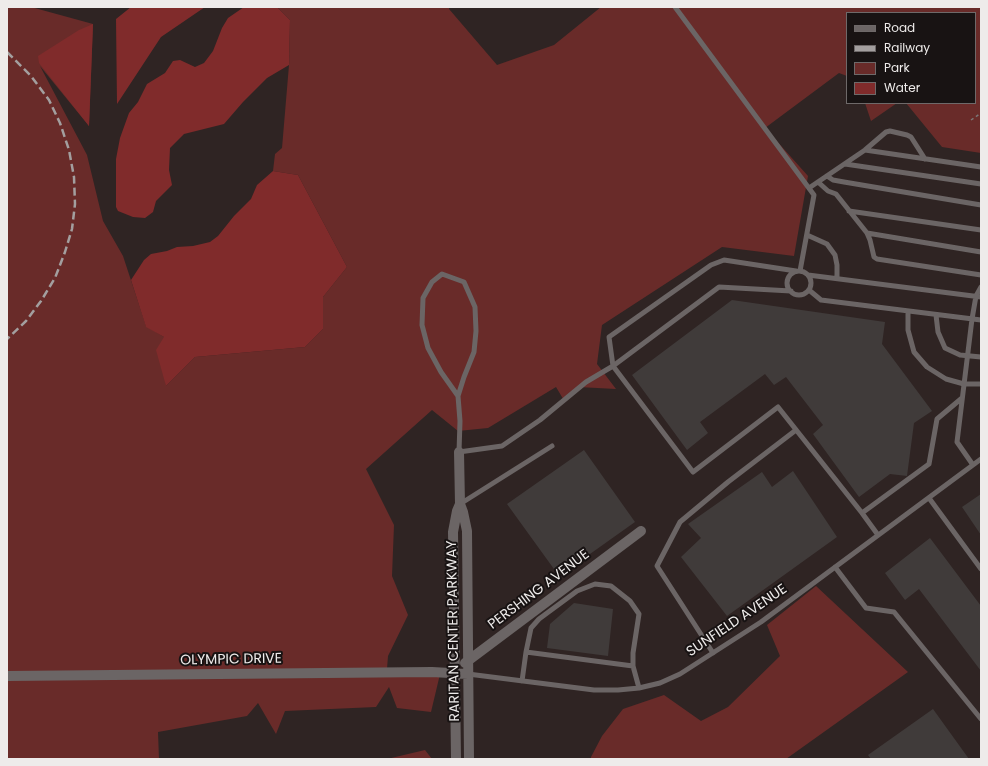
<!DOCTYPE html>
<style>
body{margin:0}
#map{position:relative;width:988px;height:766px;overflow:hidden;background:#211c1c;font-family:Poppins,sans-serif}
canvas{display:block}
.frame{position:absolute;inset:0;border:8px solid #eeebea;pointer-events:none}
.legend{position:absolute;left:846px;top:12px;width:130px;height:92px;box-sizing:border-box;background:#181313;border:1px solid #6e6969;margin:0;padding:5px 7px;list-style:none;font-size:12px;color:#eeebea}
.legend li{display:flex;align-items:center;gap:8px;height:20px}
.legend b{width:20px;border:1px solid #6e6969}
</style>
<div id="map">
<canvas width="988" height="766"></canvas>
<div class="frame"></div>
<ul class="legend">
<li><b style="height:5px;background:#6b6565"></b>Road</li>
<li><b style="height:5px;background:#a39f9f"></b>Railway</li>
<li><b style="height:11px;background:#692b29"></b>Park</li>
<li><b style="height:11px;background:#802b2b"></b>Water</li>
</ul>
</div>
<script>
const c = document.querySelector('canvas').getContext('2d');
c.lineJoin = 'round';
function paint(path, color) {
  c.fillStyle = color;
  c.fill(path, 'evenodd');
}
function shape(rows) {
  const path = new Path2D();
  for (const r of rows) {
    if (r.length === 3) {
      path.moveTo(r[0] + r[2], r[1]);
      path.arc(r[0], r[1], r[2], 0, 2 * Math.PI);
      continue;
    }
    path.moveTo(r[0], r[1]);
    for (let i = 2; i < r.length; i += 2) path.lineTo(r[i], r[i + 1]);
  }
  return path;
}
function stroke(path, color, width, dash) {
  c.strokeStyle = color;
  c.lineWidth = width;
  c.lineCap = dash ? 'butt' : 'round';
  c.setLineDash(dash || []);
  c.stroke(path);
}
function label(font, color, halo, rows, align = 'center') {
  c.font = font + ' Poppins,sans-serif';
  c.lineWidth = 4;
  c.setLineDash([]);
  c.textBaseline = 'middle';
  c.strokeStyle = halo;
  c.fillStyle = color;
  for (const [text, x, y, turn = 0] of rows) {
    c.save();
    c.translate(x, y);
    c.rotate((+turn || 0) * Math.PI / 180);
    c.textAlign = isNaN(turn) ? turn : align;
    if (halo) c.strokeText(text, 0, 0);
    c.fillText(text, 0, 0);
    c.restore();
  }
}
const built = shape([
 [7,7,981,7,981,759,7,759],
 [847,13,975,13,975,103,847,103]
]);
const green = shape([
 [7,7,31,7,93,24,89,126,40,66,87,155,103,221,123,256,146,326,164,337,166,386,195,357,305,347,323,329,323,297,347,267,298,175,273,171,275,154,282,148,289,65,290,20,277,7,449,7,449,9,497,65,554,45,601,7,981,7,981,153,942,147,906,103,975,103,975,13,847,13,847,76,839,73,765,128,808,176,794,256,722,247,602,325,597,364,616,389,578,387,565,402,556,387,488,428,458,431,432,410,366,469,394,525,392,576,408,615,388,656,387,669,441,670,431,712,397,708,389,687,376,707,285,711,276,734,258,703,247,716,158,732,159,759,7,759],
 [865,103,897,103,871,121],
 [816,586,908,672,786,759,591,759,591,757,602,736,623,709,664,695,701,721,728,707,780,656,767,625],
 [425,750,432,759,387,759]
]);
const water = shape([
 [131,7,205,7,161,37,117,104,116,19],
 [244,7,277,7,290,20,289,65,267,78,243,102,224,124,184,134,170,148,169,170,172,185,156,201,153,212,145,218,133,217,118,211,116,207,116,159,120,138,129,113,138,102,147,84,165,73,173,61,180,60,195,67,204,63,213,51,222,28,228,18],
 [93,24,89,126,39,63,38,56,79,30],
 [273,171,298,175,347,267,323,297,323,329,305,347,195,357,166,386,156,350,164,337,146,327,131,280,144,260,151,254,167,251,177,247,193,246,210,242,218,236,234,216,251,199,257,185]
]);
const building = shape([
 [732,300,885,322,882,344,932,411,914,423,907,476,890,474,859,497,813,434,823,425,786,377,774,385,765,374,700,422,708,433,687,450,632,375],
 [584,450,635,522,559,576,507,504],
 [793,471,837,537,727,616,681,557,701,538,688,524,762,472,772,487],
 [981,494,981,535,962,507],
 [930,538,981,606,981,671,919,589,905,600,885,573],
 [574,603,613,609,608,656,547,648,550,624],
 [933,709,969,759,871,759,868,755]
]);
const path = shape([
 [971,120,981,113]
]);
const lane = shape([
 [675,7,814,195,800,271],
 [865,150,886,132,890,131,907,135,911,137,925,159],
 [845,164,981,184],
 [827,176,833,180,844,182,981,205],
 [818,182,828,191,836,194,867,233,870,240,874,257,877,259,981,275],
 [809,188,865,150,981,167],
 [849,211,981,230],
 [867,233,981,252],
 [807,235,827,244,835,255,837,265,837,278],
 [799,283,12],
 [808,275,981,297],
 [809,290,821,300,981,320],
 [791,291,719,287,613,366,693,472,778,407,862,513,878,535],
 [908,311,908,330,914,352,927,367,946,379,964,384,981,384],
 [936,315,938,332,945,348,960,355,981,357],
 [458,396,441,372,428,348,422,325,423,298,432,282,442,274,464,282,475,307,476,331,474,352,464,377,458,396,460,421,459,452,502,446,540,420,586,382,613,366,609,337,711,265,724,260,796,271],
 [973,465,957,442,972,319,976,296,981,287],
 [929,498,981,569],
 [460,504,552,446],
 [862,513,929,464,937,419,962,398],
 [835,567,866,608,894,612,981,719],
 [526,652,633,666],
 [713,653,657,566,680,522,728,482,796,430],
 [468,674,594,690,618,690,639,688,660,683,680,674,761,622,981,459],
 [522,681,526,652,531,628,539,619,577,591,595,584,611,586,630,601,639,614,633,653,633,666,639,688]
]);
const street = shape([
 [459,452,460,504,463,512,467,531,469,759],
 [465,663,641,531],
 [7,676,432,672,468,674],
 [456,759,453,532,457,511,460,504]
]);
const rail = shape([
 [7,52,31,76,49,100,60,123,69,150,74,177,75,204,72,229,65,252,55,278,41,301,26,321,7,339]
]);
const streetNames = [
 ["PERSHING AVENUE",539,590,-37],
 ["SUNFIELD AVENUE",737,621,-34],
 ["RARITAN CENTER PARKWAY",454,631,-91],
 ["OLYMPIC DRIVE",231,660,-1]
];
paint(built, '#2f2423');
paint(green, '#692b29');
paint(water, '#802b2b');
paint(building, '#403b3a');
stroke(path, '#7b7777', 1.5, [3, 3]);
stroke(lane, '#6b6565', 5);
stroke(street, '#6b6565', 10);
stroke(rail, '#a39f9f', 2.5, [8, 4]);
label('14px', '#eeebea', '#181313', streetNames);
</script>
